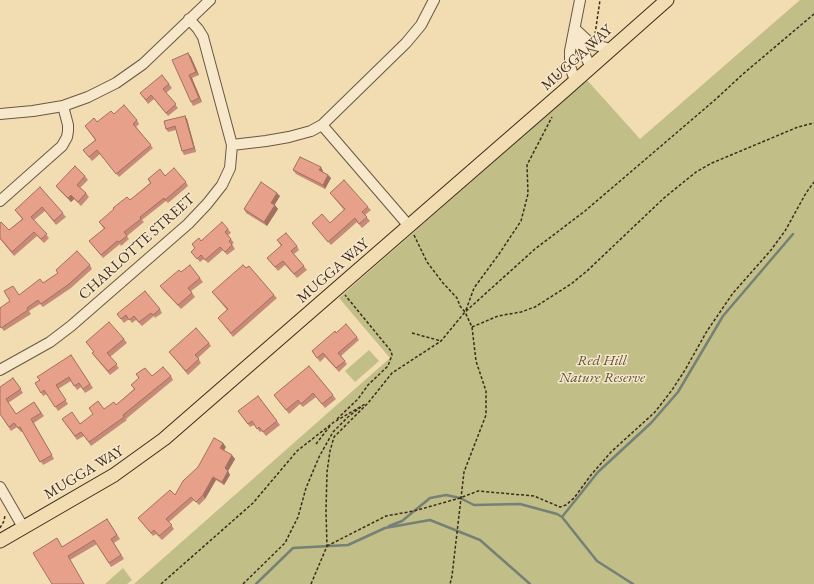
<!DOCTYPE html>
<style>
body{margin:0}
canvas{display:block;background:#f2dcb1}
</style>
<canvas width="814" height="584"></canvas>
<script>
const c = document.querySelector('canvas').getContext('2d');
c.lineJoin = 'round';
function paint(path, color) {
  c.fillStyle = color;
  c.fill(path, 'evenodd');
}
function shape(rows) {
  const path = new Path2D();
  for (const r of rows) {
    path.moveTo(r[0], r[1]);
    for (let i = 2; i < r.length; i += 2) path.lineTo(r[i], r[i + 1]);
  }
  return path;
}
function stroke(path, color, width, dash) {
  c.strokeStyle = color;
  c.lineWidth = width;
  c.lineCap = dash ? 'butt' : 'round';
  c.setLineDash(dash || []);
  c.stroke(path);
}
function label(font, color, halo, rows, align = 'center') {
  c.font = font + ' "EB Garamond",serif';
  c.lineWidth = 3;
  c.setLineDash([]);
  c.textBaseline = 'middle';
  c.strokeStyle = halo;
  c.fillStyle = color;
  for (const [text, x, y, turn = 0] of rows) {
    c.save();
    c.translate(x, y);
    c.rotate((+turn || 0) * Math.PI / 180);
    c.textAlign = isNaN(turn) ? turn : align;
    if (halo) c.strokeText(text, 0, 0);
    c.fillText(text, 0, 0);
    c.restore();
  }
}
const green = shape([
 [800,0,814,0,814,584,134,584,390,358,339,298,587,80,640,139],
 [369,350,379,361,355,382,345,371],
 [123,568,132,580,127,584,105,584]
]);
const stream = shape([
 [562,517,598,472,651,423,678,392,723,316,793,234],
 [389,526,402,521,430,498,446,495,460,498,474,505,520,504,557,514,562,517,597,561,633,584],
 [256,584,293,548,348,545,385,528,430,520,480,540,530,584]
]);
const path = shape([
 [595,34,600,0],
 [557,82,560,66],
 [414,235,427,262,443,283,457,298,460,306,465,312,472,327,476,361,486,391,486,415,464,472,452,576,450,584],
 [466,310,474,288,499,254,521,221,528,194,527,165,552,117],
 [472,327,498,316,521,312,535,307,571,284,587,271,664,198,696,172,712,163,798,127,814,123],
 [412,333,441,341],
 [337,419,358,399,368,385,388,366,392,355,391,351,345,295],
 [316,444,330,426],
 [0,528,4,521,5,515],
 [327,546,386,516,414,511,460,498,478,491,534,496,560,507,566,505,574,498,591,475,611,452,655,412,672,390,685,370,707,331,733,293,771,250,785,231,806,193,814,182],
 [161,584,253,503,297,451,334,422,365,404],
 [243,584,285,543,298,517,306,488,319,457,333,432,348,417,361,407],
 [311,584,327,546,326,511,327,472,330,451,334,437,368,403,392,373,441,341,465,312,535,249,585,211,716,99,743,74,814,14]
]);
const minor = shape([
 [575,29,591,44,611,49],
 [576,31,580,46,591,67],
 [576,81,573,75,570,66,570,51,580,0],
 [0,114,33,111,63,106,88,97,116,83,143,64,210,0],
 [322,125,409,226],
 [232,145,266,141,289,137,311,131,322,125,406,43,421,25,434,0],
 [0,201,62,146,67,137,68,131,68,125,63,106],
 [0,370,50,342,71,326,188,224,207,204,222,185,230,168,232,145,203,37,198,29,189,19],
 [0,487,23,527]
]);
const major = shape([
 [0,541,114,475,164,439,564,91,667,0]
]);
const wall = shape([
 [188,53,191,57,199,75,192,78,202,102,193,106,191,102],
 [169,84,172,88,166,93,178,108,168,116,154,99,148,104,140,93],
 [114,114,137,120,139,124,136,127,153,148,119,177,100,154,92,161,83,150,95,140,85,126,97,122],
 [185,116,187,119,196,152,184,155,182,151,176,130,168,132,166,129],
 [293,170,323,171,323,172,328,175,331,178,325,189,296,174],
 [85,176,88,180,80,188,86,193,89,197,81,206,74,199,71,202,58,189,56,186],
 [165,176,186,182,188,186,168,203,166,201,142,220,144,222,127,236,129,239,121,246,120,244,103,258,89,241,104,229,99,222,130,200,150,183,148,179],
 [40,187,66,217,56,225,45,211,34,220,49,238,44,243,37,236,14,256,0,239,0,223,9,230,22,219,15,210],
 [330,193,368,207,371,210,365,215,370,221,362,228,357,222,331,245,312,223,330,223,344,210],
 [280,196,274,205,278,209,267,226,246,213,244,209],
 [228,229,231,233,228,235,234,243,232,244,235,249,227,255,223,250,208,263,204,259,200,262,191,252,195,249,192,244],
 [277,240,297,246,299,250,294,254,307,270,297,278,285,265,278,271,267,258,281,246],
 [90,265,92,269,71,288,43,307,40,304,29,311,31,314,4,331,0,326,10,301,19,295,43,283,58,273,56,270],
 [246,268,274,295,277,298,233,337,218,318,227,310,212,292],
 [181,272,200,278,203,282,191,291,195,297,181,309,163,290,160,286],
 [160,309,162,313,155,318,154,316,142,326,136,320,132,323,129,319,124,323,117,314],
 [336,333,357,337,359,340,341,356,347,364,339,372,325,357,320,362,312,351],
 [124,339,127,343,110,357,119,368,110,375,95,357,92,353,94,352,86,342],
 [209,343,211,346,198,358,201,363,188,375,169,352],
 [71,355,93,388,85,393,81,387,77,390,71,381,58,389,68,404,58,411,47,394,43,396,35,383,40,380],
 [309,366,336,399,325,408,316,397,303,407,300,404,289,414,274,395],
 [136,374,152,376,171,376,173,380,126,419,127,420,91,446,84,436,77,440,62,419,80,424,104,409,116,405,134,389,131,385,139,378],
 [13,378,23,393,8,403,16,414,34,402,44,416,34,423,54,459,43,465,23,431,21,432,17,427,11,431,0,414],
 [258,396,280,425,266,436,262,431,260,432,254,425,250,427,238,411],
 [226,447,223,450,235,459,228,471,230,475,224,485,216,480,205,499,199,505,194,500,169,522,174,529,162,540,156,534,153,536,138,518,175,495],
 [107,519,120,539,114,543,124,559,111,567,97,544,70,560,52,584,62,547]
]);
const shadedWall = shape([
 [188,53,191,57,199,75,196,72],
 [189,75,192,78,202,102,199,98],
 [185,116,187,119,196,152,194,148],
 [321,167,323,171,322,174,319,170],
 [328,175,331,178,325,189,323,185],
 [277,193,280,196,274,206,271,203],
 [71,195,74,199,71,202,68,198],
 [275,205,278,209,267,226,264,222],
 [223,443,226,447,223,452,220,448],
 [232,455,235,459,228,471,230,475,224,485,222,482,225,468],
 [213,477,216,480,205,499,203,495]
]);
const building = shape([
 [188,53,196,72,189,75,199,98,191,102,172,60,188,53],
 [162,75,169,84,163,89,176,104,166,113,151,95,146,100,140,93,162,75],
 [124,105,137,120,133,124,151,145,116,174,97,150,89,157,83,150,96,140,85,126,94,118,97,122,111,111,114,114,124,105],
 [185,116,194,148,182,151,175,126,166,129,164,121,185,116],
 [300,157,321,167,319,170,328,175,323,185,293,170,300,157],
 [75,166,85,176,77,185,86,193,78,202,71,195,68,198,56,186,75,166],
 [174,168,186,182,165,200,164,198,140,217,141,219,124,232,127,236,119,242,117,241,101,255,89,241,105,228,99,222,114,209,113,208,127,197,130,200,151,183,148,179,160,169,165,176,174,168],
 [344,180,368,207,362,212,367,217,359,224,355,218,328,242,312,223,322,214,330,223,345,209,330,193,344,180],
 [261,182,277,193,271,203,275,205,264,222,244,209,261,182],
 [40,187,63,213,54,221,42,207,31,217,47,234,41,239,34,232,12,252,0,238,0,223,1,222,9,230,23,219,15,210,40,187],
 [222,222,228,229,225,232,231,239,229,241,232,245,225,252,220,247,205,260,201,255,197,259,191,252,195,248,192,244,199,238,201,241,222,222],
 [286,233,297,246,291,251,304,266,294,274,283,261,275,267,267,258,282,245,277,240,286,233],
 [77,251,90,265,69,284,41,304,38,300,27,308,28,310,1,328,0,326,0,308,10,301,4,291,13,286,19,295,40,279,43,283,58,273,56,270,77,251],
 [190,265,200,278,188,288,192,293,178,305,160,286,179,270,181,272,190,265],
 [243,265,246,268,249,266,274,295,231,333,218,318,228,309,212,292,243,265],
 [145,291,160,309,153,315,151,313,139,322,134,316,129,320,126,315,121,319,117,314,145,291],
 [109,322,124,339,107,353,117,364,108,371,92,353,94,352,86,342,109,322],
 [346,324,357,337,338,353,345,361,336,368,323,353,317,358,312,351,335,331,336,333,346,324],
 [196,328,209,343,195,355,199,359,186,371,169,352,196,328],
 [71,355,90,384,83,389,79,383,74,386,69,377,56,385,66,400,55,407,44,390,41,393,35,383,40,380,37,377,71,355],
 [309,366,333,395,322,404,313,393,301,404,298,400,286,410,274,395,309,366],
 [163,367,171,376,123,415,124,417,89,442,81,432,75,436,62,419,72,412,80,424,93,414,89,408,98,401,104,409,114,402,116,405,135,389,131,385,139,378,136,374,145,368,152,376,163,367],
 [13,378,21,389,6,399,16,414,34,402,41,413,31,419,52,455,40,462,20,427,18,428,14,423,9,427,0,414,0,387,13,378],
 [258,396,277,421,263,432,259,427,257,429,252,421,248,424,238,411,258,396],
 [214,438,223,443,220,448,232,455,225,468,228,471,222,482,213,477,203,495,196,502,191,497,166,519,172,525,159,536,154,530,151,533,138,518,170,490,175,495,183,481,198,467,214,438],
 [107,519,117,535,111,539,121,555,109,563,94,540,68,556,84,584,52,584,33,553,57,538,62,547,107,519]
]);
const streetNames = [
 ["MUGGA WAY",577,58,-42],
 ["CHARLOTTE STREET",137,247,-42],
 ["MUGGA WAY",333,271,-41],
 ["MUGGA WAY",84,473,-31]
];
const parkNames = [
 ["Red Hill",602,361],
 ["Nature Reserve",602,378]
];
paint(green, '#c1be87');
stroke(stream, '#768176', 2.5);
stroke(minor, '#6a5742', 12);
stroke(major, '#3c2b1d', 15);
stroke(path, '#3c2b1d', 1.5, [3, 2]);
stroke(minor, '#f7e8cc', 10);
stroke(major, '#f2dcb1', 13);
paint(wall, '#c78a78');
paint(shadedWall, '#a27161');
paint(building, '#e7a18b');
stroke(building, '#a27161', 1);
label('15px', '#3c2b1d', '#f7e8cc', streetNames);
label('italic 15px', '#5d5038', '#f7e8cc', parkNames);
</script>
